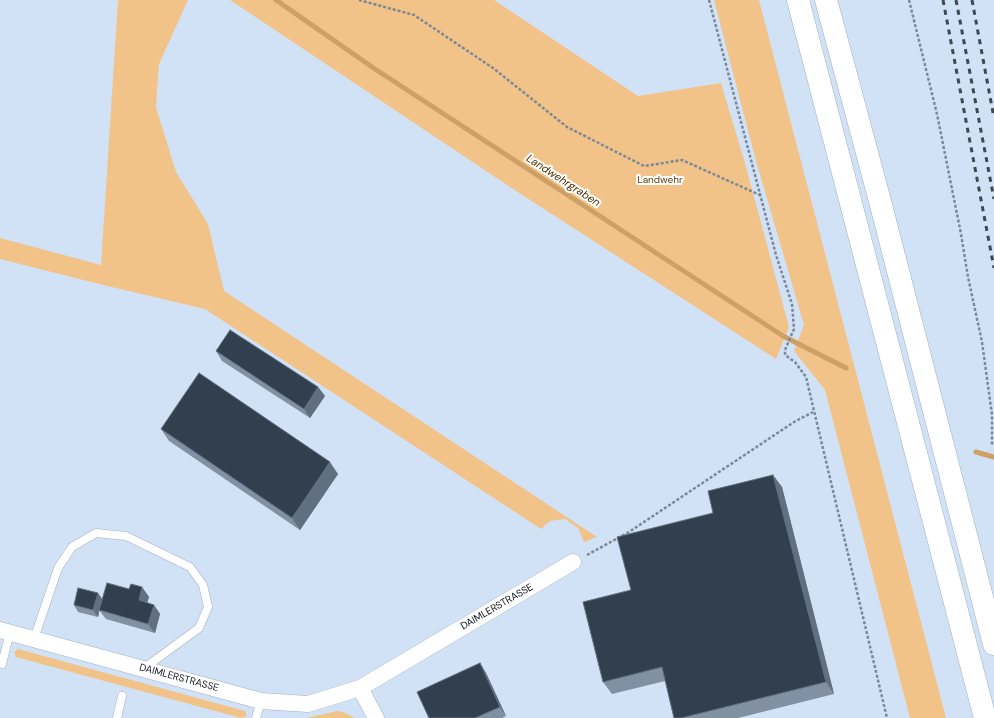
<!DOCTYPE html>
<style>
body{margin:0}
canvas{display:block;background:#d1e2f6}
</style>
<canvas width="994" height="718"></canvas>
<script>
const c = document.querySelector('canvas').getContext('2d');
c.lineJoin = 'round';
function paint(path, color) {
  c.fillStyle = color;
  c.fill(path, 'evenodd');
}
function shape(rows) {
  const path = new Path2D();
  for (const r of rows) {
    path.moveTo(r[0], r[1]);
    for (let i = 2; i < r.length; i += 2) path.lineTo(r[i], r[i + 1]);
  }
  return path;
}
function stroke(path, color, width, dash) {
  c.strokeStyle = color;
  c.lineWidth = width;
  c.lineCap = dash ? 'butt' : 'round';
  c.setLineDash(dash || []);
  c.stroke(path);
}
function label(font, color, halo, rows, align = 'center') {
  c.font = font + ' "DM Sans",sans-serif';
  c.lineWidth = 4;
  c.setLineDash([]);
  c.textBaseline = 'middle';
  c.strokeStyle = halo;
  c.fillStyle = color;
  for (const [text, x, y, turn = 0] of rows) {
    c.save();
    c.translate(x, y);
    c.rotate((+turn || 0) * Math.PI / 180);
    c.textAlign = isNaN(turn) ? turn : align;
    if (halo) c.strokeText(text, 0, 0);
    c.fillText(text, 0, 0);
    c.restore();
  }
}
const green = shape([
 [118,0,188,0,159,64,156,107,176,172,208,224,224,291,597,537,584,542,578,528,565,519,550,521,541,529,205,309,99,284,0,259,0,238,101,265],
 [230,0,494,0,638,96,721,83,745,163,789,327,776,359,510,187],
 [714,0,759,0,946,718,910,718,825,390,794,351,804,325,756,161],
 [18,649,245,711,247,716,241,718,16,657,14,652],
 [337,711,343,712,355,718,306,718]
]);
const stream = shape([
 [276,0,372,67,783,336,846,368],
 [976,452,994,457]
]);
const path = shape([
 [359,0,414,15,493,68,567,127,644,166,682,160,760,195],
 [709,0,776,255,792,304,794,329,785,350,785,355,795,362,806,377,887,718],
 [909,0,937,114,961,234,968,277,982,342,992,415,992,445],
 [587,555,629,532,794,422,813,412]
]);
const service = shape([
 [34,639,58,568,72,547,96,533,126,536,190,567,203,585,208,607,199,628,143,669],
 [2,664,10,632],
 [117,718,122,696],
 [256,718,261,701]
]);
const minor = shape([
 [0,630,261,701,308,704,360,688,573,562],
 [360,688,376,718]
]);
const motorway = shape([
 [798,0,985,718],
 [826,0,881,205,994,644]
]);
const rail = shape([
 [943,0,994,268],
 [956,0,994,199],
 [972,0,994,118]
]);
const wall = shape([
 [216,351,318,387,325,396,310,418,222,361],
 [161,429,338,474,300,530,169,441],
 [773,475,782,487,834,694,738,718,674,718,665,681,612,694,603,682,631,590,713,513],
 [142,587,149,597,147,603,154,605,160,614,155,633,106,619,99,610,129,589],
 [98,593,102,599,98,617,78,612,74,605],
 [480,663,486,673,506,716,502,718,429,718]
]);
const shadedWall = shape([
 [318,387,325,396,310,418,304,409],
 [330,462,338,474,300,530,292,518],
 [773,475,782,487,834,694,826,682],
 [142,587,149,597,145,610,139,600],
 [98,593,102,599,98,617,93,610],
 [154,605,160,614,155,633,148,624],
 [480,663,486,673,506,716,500,707]
]);
const building = shape([
 [230,330,318,387,304,409,216,351,230,330],
 [199,373,330,462,292,518,161,429,199,373],
 [773,475,826,682,681,718,674,718,662,667,603,682,583,602,631,590,617,537,713,513,708,491,773,475],
 [107,583,129,589,131,584,142,587,139,600,154,605,148,624,99,610,107,583],
 [78,588,98,593,93,610,74,605,78,588],
 [480,663,500,707,475,718,429,718,417,692,480,663]
]);
const parkNames = [
 ["Landwehr",660,180]
];
const streetNames = [
 ["DAIMLERSTRASSE",497,607,-30],
 ["DAIMLERSTRASSE",179,678,15]
];
const waterNames = [
 ["Landwehrgraben",563,181,33]
];
paint(green, '#f2c389');
stroke(stream, '#cfa066', 5);
stroke(service, '#a0b1c4', 9);
stroke(minor, '#a0b1c4', 17);
stroke(motorway, '#a0b1c4', 23);
stroke(path, '#7b8896', 2.5, [3, 2]);
stroke(service, '#fff', 8);
stroke(minor, '#fff', 16);
stroke(motorway, '#fff', 22);
stroke(rail, '#3f4851', 3, [5, 5]);
paint(wall, '#8190a2');
paint(shadedWall, '#617081');
paint(building, '#313f4f');
stroke(building, '#617081', 1);
label('10px', '#5e3e10', '#fff', parkNames);
label('10px', '#0e141a', '#fff', streetNames);
label('italic 11px', '#4e2f00', '#fff', waterNames);
</script>
